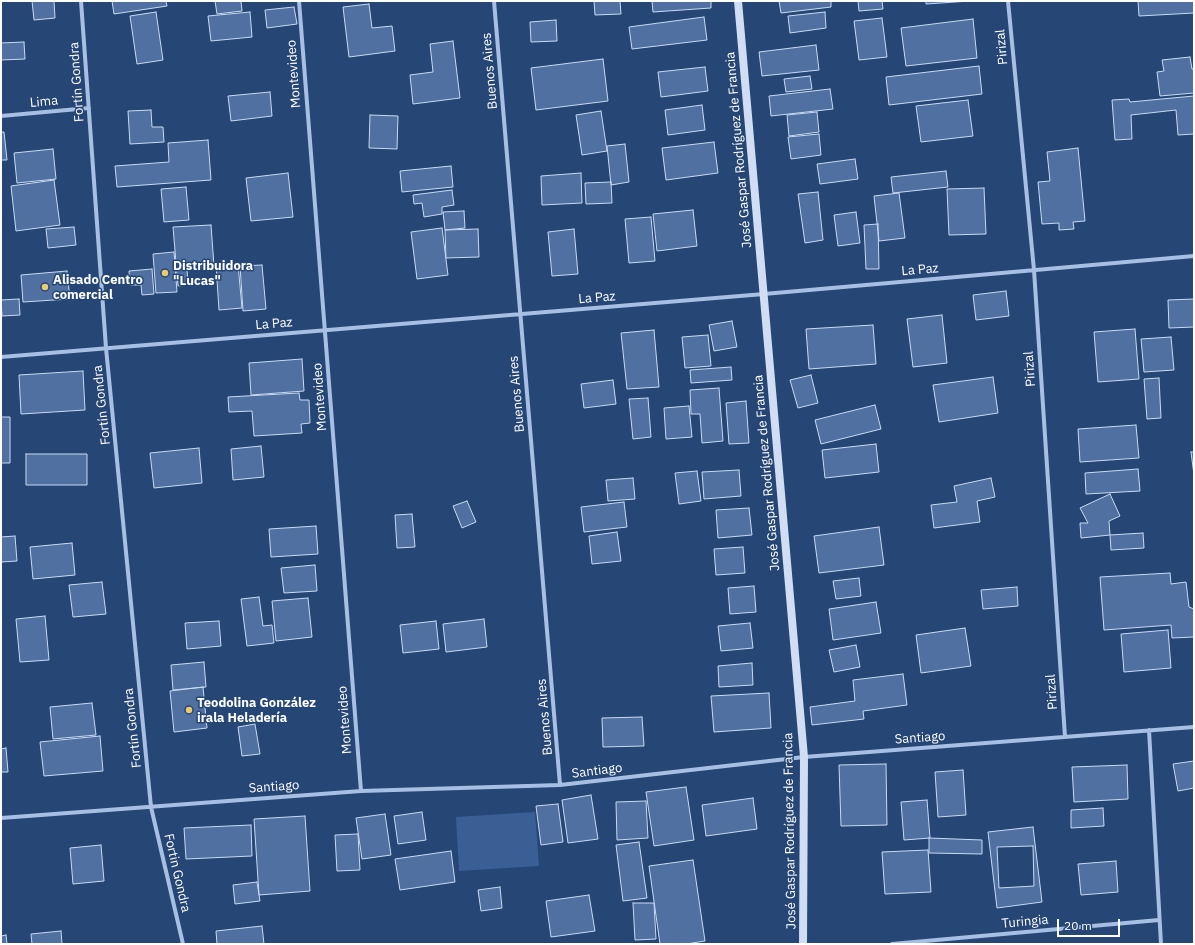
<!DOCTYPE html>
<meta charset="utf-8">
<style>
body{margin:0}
#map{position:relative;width:1195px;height:945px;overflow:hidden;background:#264676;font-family:"IBM Plex Sans",sans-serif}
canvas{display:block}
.frame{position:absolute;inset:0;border:2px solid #fff;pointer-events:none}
.scale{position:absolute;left:1057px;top:919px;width:63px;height:18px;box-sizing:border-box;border:2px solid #fff;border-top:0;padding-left:5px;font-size:12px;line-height:14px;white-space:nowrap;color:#fff;-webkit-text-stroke:3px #264676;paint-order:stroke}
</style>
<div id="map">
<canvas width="1195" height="945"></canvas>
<div class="frame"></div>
<div class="scale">20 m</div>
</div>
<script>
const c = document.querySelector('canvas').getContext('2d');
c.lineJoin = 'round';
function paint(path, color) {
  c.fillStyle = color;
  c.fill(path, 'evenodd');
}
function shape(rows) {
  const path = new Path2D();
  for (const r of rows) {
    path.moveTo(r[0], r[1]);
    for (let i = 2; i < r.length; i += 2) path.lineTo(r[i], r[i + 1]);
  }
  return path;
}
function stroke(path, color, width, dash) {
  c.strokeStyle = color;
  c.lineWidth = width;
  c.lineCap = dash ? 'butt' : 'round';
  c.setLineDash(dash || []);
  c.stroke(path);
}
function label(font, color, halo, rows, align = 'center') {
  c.font = font + ' "IBM Plex Sans",sans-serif';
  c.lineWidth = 3;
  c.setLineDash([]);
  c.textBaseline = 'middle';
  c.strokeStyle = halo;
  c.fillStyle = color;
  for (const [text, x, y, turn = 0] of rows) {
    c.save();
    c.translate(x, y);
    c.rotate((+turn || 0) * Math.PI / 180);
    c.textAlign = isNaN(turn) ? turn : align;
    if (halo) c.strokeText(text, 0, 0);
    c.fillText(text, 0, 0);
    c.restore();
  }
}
const green = shape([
 [535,812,539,866,459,871,456,817]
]);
const building = shape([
 [32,1,54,1,55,18,34,20,32,1],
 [112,1,166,1,167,6,114,14,112,1],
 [215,1,241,1,242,11,217,14,215,1],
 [594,1,620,1,621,14,595,15,594,1],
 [652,1,711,1,711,8,653,12,652,1],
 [779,1,831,1,831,7,781,13,779,1],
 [858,1,882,1,883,9,859,11,858,1],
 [926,1,970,1,926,4,926,1],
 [1138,1,1194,1,1194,13,1139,16,1138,1],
 [369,4,372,28,392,26,395,51,349,57,343,7,369,4],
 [294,7,297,24,267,28,265,10,294,7],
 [156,12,163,60,137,64,130,16,156,12],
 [250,12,252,37,211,41,208,16,250,12],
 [825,12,826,28,790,33,788,16,825,12],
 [704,17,707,40,632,49,629,27,704,17],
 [882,18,887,57,859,60,854,21,882,18],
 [973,19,977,58,906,66,901,28,973,19],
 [556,20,557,41,531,42,530,22,556,20],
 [453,41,460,98,413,104,410,75,433,72,430,44,453,41],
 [24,42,25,59,1,60,1,43,24,42],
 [816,45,819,70,762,76,759,52,816,45],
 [1190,57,1192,69,1194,69,1194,93,1160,96,1157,72,1164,71,1162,60,1190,57],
 [603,59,608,101,536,110,531,68,603,59],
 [979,66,982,94,889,105,886,77,979,66],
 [705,67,708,91,661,97,658,72,705,67],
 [810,76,812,89,786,92,784,79,810,76],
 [830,89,833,109,771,116,769,96,830,89],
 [270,92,272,116,231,121,228,96,270,92],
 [1194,96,1194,134,1178,135,1176,110,1131,115,1132,139,1115,140,1112,100,1129,99,1130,102,1194,96],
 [968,100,973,136,921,142,916,106,968,100],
 [702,105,705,130,668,135,665,110,702,105],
 [151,110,152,127,163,127,164,142,130,144,128,111,151,110],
 [601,111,607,151,582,155,576,115,601,111],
 [817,112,819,132,789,136,787,115,817,112],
 [370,115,398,116,397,149,369,148,370,115],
 [1,132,4,132,7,160,1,160,1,132],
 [819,134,821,155,791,159,788,137,819,134],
 [208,140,211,180,117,187,115,166,169,162,168,143,208,140],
 [714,142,718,173,666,180,662,148,714,142],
 [625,144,629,182,611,185,607,146,625,144],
 [1078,148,1085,221,1073,222,1074,229,1059,230,1059,223,1042,224,1038,182,1050,181,1047,152,1078,148],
 [53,149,56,179,17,183,14,153,53,149],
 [855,159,858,179,820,184,817,164,855,159],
 [451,166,453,187,402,192,400,171,451,166],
 [946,171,948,187,893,193,891,177,946,171],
 [288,173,293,217,251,221,246,178,288,173],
 [581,173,582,203,542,205,541,176,581,173],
 [54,180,60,225,16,231,11,186,54,180],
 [611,182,612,203,586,204,585,183,611,182],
 [186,187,189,220,164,222,161,189,186,187],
 [984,188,986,234,949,235,947,189,984,188],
 [452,190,454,205,442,207,442,214,424,217,422,203,414,204,413,195,452,190],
 [818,192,823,240,805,243,798,194,818,192],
 [899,193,905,238,879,241,874,196,899,193],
 [693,210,697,246,657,251,653,214,693,210],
 [464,211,465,228,445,230,443,212,464,211],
 [856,212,860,243,838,246,834,215,856,212],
 [651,217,655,261,629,263,625,219,651,217],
 [878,224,879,269,866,269,864,225,878,224],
 [211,225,214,266,187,268,188,285,178,286,173,227,211,225],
 [74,227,76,245,48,248,46,229,74,227],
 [442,228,448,275,417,279,411,232,442,228],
 [478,229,479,257,446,258,445,230,478,229],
 [574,229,578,274,552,276,548,232,574,229],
 [174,252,177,292,156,293,153,254,174,252],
 [238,264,242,308,219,310,216,265,238,264],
 [262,265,266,309,243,311,240,266,262,265],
 [152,269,154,294,142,295,141,285,130,285,129,271,152,269],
 [67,271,70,299,23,302,21,275,67,271],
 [1006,291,1009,316,976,320,973,295,1006,291],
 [19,299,20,315,2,316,1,300,19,299],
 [1194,299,1194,327,1169,328,1168,300,1194,299],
 [942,315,947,363,913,367,907,319,942,315],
 [732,321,737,347,714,351,709,325,732,321],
 [873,325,876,364,809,369,806,329,873,325],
 [1135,329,1139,379,1098,382,1094,332,1135,329],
 [654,330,659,387,627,389,621,333,654,330],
 [708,335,711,366,685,368,682,337,708,335],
 [1171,337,1174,370,1144,372,1141,339,1171,337],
 [302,359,304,391,251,395,249,363,302,359],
 [731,367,732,380,691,383,690,370,731,367],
 [83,371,85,410,21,414,19,375,83,371],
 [811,375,818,403,798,408,790,380,811,375],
 [993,377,998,413,939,422,933,385,993,377],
 [1159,378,1161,418,1147,419,1144,379,1159,378],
 [613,380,616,404,584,408,581,384,613,380],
 [719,388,723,441,702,443,700,414,691,414,690,390,719,388],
 [299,393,300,400,309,400,310,423,301,424,302,433,254,436,252,411,229,412,228,397,299,393],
 [648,398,651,437,633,439,629,399,648,398],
 [746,401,749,443,729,444,726,403,746,401],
 [875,405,881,429,821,444,815,420,875,405],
 [689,406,692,437,666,439,664,408,689,406],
 [1,417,10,417,10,463,1,463,1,417],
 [1136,425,1139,458,1080,462,1078,429,1136,425],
 [876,444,879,472,825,478,822,450,876,444],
 [261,446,264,477,233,480,231,449,261,446],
 [199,448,202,483,154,488,150,453,199,448],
 [1191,452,1194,452,1194,475,1191,452],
 [26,454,87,454,87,485,26,485,26,454],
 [1138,469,1140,491,1086,494,1085,473,1138,469],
 [739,470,741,496,704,499,702,472,739,470],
 [697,471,701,501,679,504,675,473,697,471],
 [633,478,635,499,608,501,606,480,633,478],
 [991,478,995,497,977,501,980,522,934,528,931,505,957,502,954,486,991,478],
 [1110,494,1120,516,1109,521,1110,535,1081,538,1080,523,1088,523,1080,508,1110,494],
 [467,501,476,522,462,528,453,506,467,501],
 [624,502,627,527,584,532,581,507,624,502],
 [749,508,752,535,718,538,716,510,749,508],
 [412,514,415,547,397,548,395,515,412,514],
 [316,526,318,554,271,557,269,529,316,526],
 [879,527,884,565,819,573,814,536,879,527],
 [617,532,621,561,592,564,589,536,617,532],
 [1143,533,1144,548,1111,550,1110,535,1143,533],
 [15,536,17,561,1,562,1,537,15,536],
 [72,543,75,575,33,579,30,547,72,543],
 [743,547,745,573,716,575,714,549,743,547],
 [315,565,317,591,284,593,281,568,315,565],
 [1170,573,1171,584,1186,582,1189,607,1194,609,1194,637,1172,638,1171,625,1104,630,1100,577,1170,573],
 [859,578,861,596,836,599,833,581,859,578],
 [102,582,106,614,73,617,69,585,102,582],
 [754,586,756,612,730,614,728,588,754,586],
 [1017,587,1018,606,983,609,981,590,1017,587],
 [259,597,263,626,272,625,274,643,247,646,241,599,259,597],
 [308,598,312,637,276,641,272,601,308,598],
 [876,602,881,633,833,640,829,609,876,602],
 [45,616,49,660,20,662,16,619,45,616],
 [484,619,487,647,446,652,443,624,484,619],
 [219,621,221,646,187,649,185,623,219,621],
 [436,621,439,649,403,653,400,625,436,621],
 [750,623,753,648,721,651,718,626,750,623],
 [965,628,971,666,921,673,916,635,965,628],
 [1168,630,1171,668,1124,672,1121,634,1168,630],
 [856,645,860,667,834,672,829,650,856,645],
 [204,662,206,687,173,690,171,665,204,662],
 [752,663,753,685,719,687,718,666,752,663],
 [903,674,907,705,863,711,864,719,812,725,810,707,855,701,853,680,903,674],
 [203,687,207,728,174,732,170,691,203,687],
 [769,693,771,728,714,732,711,696,769,693],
 [92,703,96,735,53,739,50,707,92,703],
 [642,717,644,746,603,747,602,718,642,717],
 [255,724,260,754,242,756,238,727,255,724],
 [100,736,103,771,44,776,40,742,100,736],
 [6,748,8,772,1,772,1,749,6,748],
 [1194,761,1194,788,1178,791,1173,764,1194,761],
 [886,764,887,825,841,826,839,765,886,764],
 [1127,765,1128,799,1074,802,1072,767,1127,765],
 [963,770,966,815,938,817,935,772,963,770],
 [686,787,694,840,654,846,646,792,686,787],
 [591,795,598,839,568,843,562,800,591,795],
 [753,798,757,829,706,836,702,805,753,798],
 [927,800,930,838,904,840,901,802,927,800],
 [646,801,648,838,617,840,616,802,646,801],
 [558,804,563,842,541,845,536,806,558,804],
 [1103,808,1104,826,1071,828,1071,810,1103,808],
 [422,812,426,840,398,844,394,816,422,812],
 [385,814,391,855,362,859,356,818,385,814],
 [305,816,310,891,259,895,254,819,305,816],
 [251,825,252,856,186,859,184,828,251,825],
 [1033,827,1042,902,997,908,988,832,1033,827],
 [358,834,360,870,337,871,335,835,358,834],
 [929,838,982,840,982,854,929,853,929,838],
 [639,842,647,898,623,901,616,845,639,842],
 [101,845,104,881,73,884,70,848,101,845],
 [1033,846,1034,886,999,888,997,847,1033,846],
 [928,850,931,892,885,894,882,852,928,850],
 [451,851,455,882,400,890,395,859,451,851],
 [693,860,705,941,686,944,660,944,649,866,693,860],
 [1116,861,1118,892,1081,895,1078,864,1116,861],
 [257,882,260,901,235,904,233,885,257,882],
 [500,887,502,908,481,911,478,890,500,887],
 [589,895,595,931,551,937,546,901,589,895],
 [633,903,654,903,656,939,635,940,633,903],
 [262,926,264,944,217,944,216,931,262,926],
 [61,931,62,944,32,944,31,934,61,931],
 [6,935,7,944,1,944,1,936,6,935]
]);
const street = shape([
 [81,1,106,348,151,807,183,944],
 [299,1,361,791],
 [494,1,560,785],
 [1008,1,1034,270,1065,737],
 [1,116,89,108],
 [1,357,764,294,1194,256],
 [1149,730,1161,944],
 [1,818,361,791,560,785,804,757,1194,727],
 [892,944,1159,920]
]);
const secondary = shape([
 [738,1,804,757,803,944]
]);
const markers = [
 [165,273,4,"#eacb6d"],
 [45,287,4,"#eacb6d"],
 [189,710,4,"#eacb6d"]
];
const streetNames = [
 ["Pirizal",1002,47,-95],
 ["Buenos Aires",490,71,-95],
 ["Montevideo",294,74,-94],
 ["Fortín Gondra",77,82,-94],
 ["Lima",44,102,-5],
 ["José Gaspar Rodríguez de Francia",739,150,-95],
 ["La Paz",920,270,-5],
 ["La Paz",597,298,-5],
 ["La Paz",274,324,-5],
 ["Pirizal",1030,369,-94],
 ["Buenos Aires",517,394,-95],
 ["Montevideo",320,397,-94],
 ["Fortín Gondra",102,405,-96],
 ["José Gaspar Rodríguez de Francia",767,473,-95],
 ["Pirizal",1052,692,-94],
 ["Buenos Aires",545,717,-95],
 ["Montevideo",345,720,-94],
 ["Fortín Gondra",133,728,-96],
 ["Santiago",920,738,-4],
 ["Santiago",597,771,-7],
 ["Santiago",274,787,-4],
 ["José Gaspar Rodríguez de Francia",790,831,-91],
 ["Fortin Gondra",177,873,77],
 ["Turingia",1025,922,-5]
];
const poiNames = [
 ["Distribuidora",173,266],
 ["\"Lucas\"",173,281],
 ["Alisado Centro",53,280],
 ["comercial",53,295],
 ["Teodolina González",197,703],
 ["irala Heladería",197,718]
];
paint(green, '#3a5f94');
paint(building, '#4f70a0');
stroke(building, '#c9daf2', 1);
stroke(street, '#a7bfe2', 4);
stroke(secondary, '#d0ddf3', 8);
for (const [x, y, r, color] of markers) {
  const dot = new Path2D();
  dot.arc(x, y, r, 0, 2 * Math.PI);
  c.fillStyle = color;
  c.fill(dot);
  stroke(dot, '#264676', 1.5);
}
label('13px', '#fff', '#264676', streetNames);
label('bold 13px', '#fff', '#264676', poiNames, 'left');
</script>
